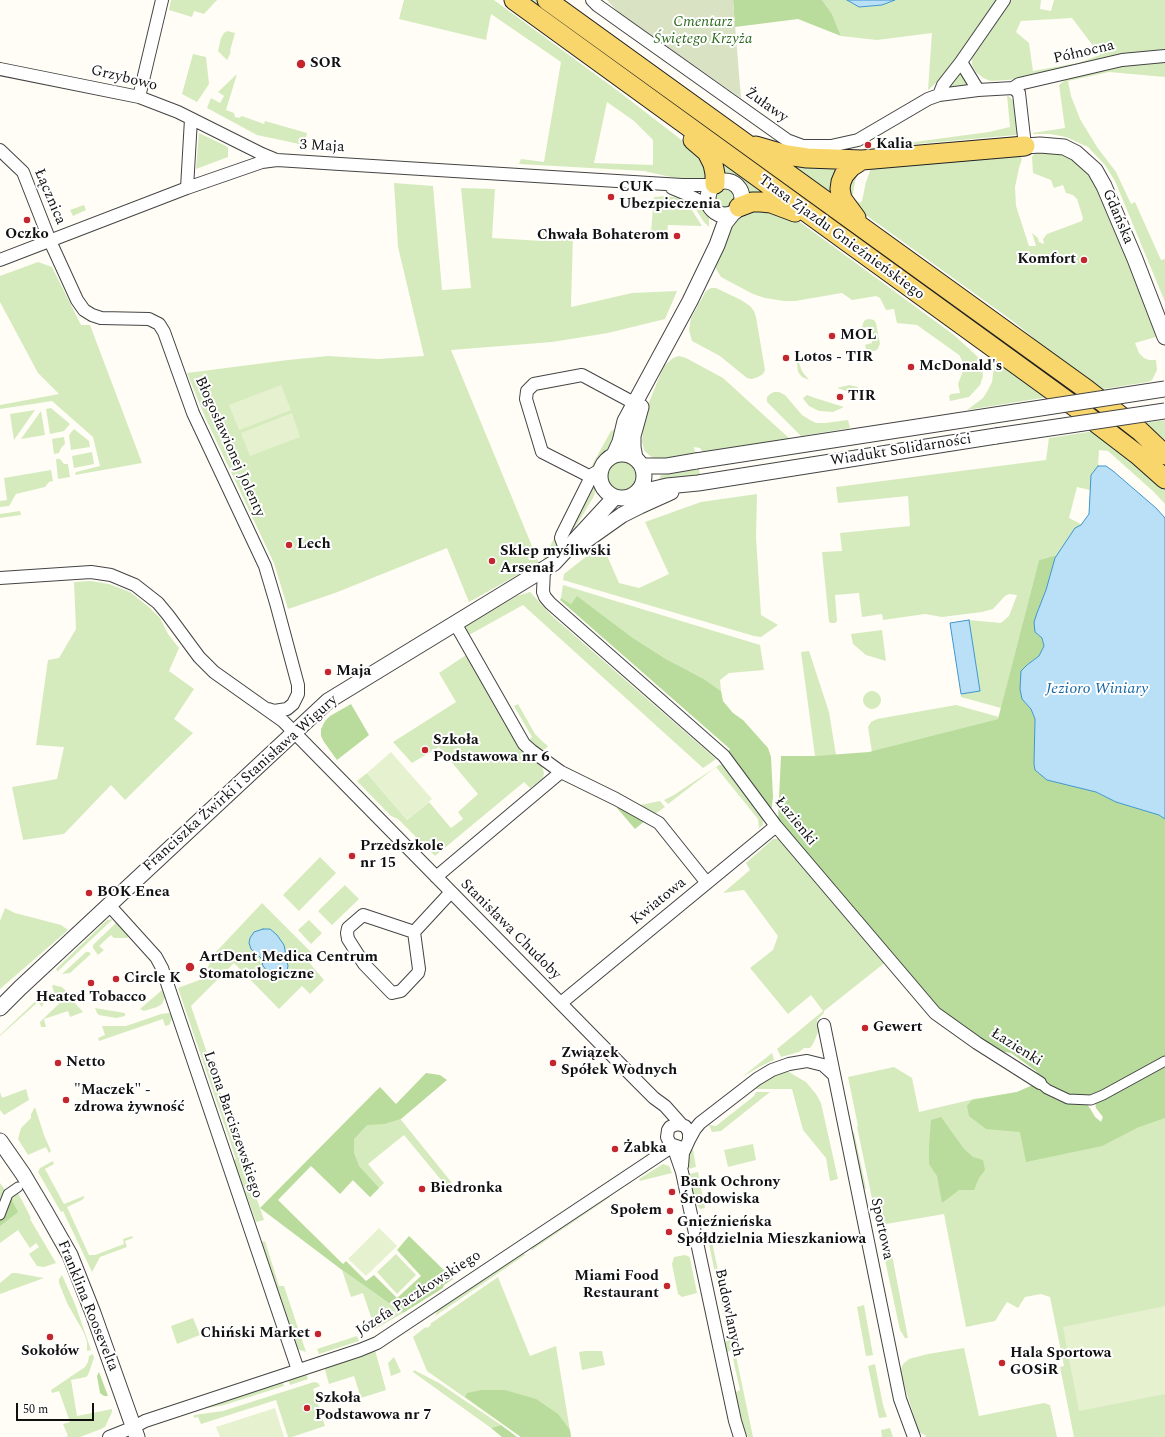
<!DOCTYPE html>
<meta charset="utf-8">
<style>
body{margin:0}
#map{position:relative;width:1165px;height:1437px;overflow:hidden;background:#fffdf5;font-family:Spectral,serif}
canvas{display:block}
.scale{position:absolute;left:16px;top:1403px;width:78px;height:18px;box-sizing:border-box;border:2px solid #111;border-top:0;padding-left:5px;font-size:12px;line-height:14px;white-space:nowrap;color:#111;-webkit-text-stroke:3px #fff;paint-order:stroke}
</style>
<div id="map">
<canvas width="1165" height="1437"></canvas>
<div class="scale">50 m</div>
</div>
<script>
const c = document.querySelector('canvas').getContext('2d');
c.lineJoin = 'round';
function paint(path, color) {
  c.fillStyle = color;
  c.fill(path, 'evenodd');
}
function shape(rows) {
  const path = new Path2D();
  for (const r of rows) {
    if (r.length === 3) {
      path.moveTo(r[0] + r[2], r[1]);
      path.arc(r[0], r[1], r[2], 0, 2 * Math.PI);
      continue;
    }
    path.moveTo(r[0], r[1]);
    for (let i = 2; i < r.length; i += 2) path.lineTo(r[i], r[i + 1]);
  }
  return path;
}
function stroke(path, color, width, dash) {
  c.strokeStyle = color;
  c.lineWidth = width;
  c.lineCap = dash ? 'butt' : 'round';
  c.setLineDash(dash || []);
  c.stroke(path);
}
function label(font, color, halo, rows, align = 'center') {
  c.font = font + ' Spectral,serif';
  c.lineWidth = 4;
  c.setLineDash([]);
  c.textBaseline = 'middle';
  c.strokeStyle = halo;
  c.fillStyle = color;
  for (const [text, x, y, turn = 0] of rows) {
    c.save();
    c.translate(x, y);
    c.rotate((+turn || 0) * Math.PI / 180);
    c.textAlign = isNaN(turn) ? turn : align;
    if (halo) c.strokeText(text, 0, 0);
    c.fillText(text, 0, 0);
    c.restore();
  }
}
const green = shape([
 [171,0,217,0,204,14,194,11,192,17,169,10],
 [404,0,494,0,622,94,679,138,706,164,708,175,704,179,688,181,644,171,519,164,521,159,544,162,561,62,491,14,486,40,399,19],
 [607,102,634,121,653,140,653,165,594,163],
 [525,0,536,0,1023,351,1022,355,1019,356],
 [822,0,847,0,859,7,882,5,895,0,998,0,946,74,928,90,932,33,877,40,841,36,832,14],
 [1011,0,1041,0,1040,9,1051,11,1054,0,1165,0,1165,50,1153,51,1120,57,1021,79,991,81,983,78,976,72,972,65,972,56],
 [1072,18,1100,55,1078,63,1033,71,1029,43,1016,32,1021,21],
 [227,31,235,33,230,51,231,52,227,60,218,51,221,38,224,33],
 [193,54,206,57,209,84,197,102,182,94],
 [1165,60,1165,77,1109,72,1068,81,1071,96,1080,119,1097,147,1116,172,1131,204,1135,202,1161,260,1165,259,1165,302,1115,181,1105,165,1088,147,1066,137,1050,134,1033,134,1033,133,1065,128,1059,85,1068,78,1120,65],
 [959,71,969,83,968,86,949,88,947,86],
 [237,74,226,110,234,113,235,117,239,118,242,116,264,124,265,121,307,133,304,145,257,135,207,108,211,98,220,103,224,96,218,92],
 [1007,95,1012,99,1015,104,1018,133,1016,135,862,149,989,132,1010,127],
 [199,133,228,147,228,157,196,169],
 [1040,151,1047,151,1071,158,1079,164,1091,176,1096,184,1131,265,1156,337,1135,343,1139,353,1144,358,1149,360,1156,360,1157,370,1152,380,1148,382,1097,390,1014,322,852,205,847,182,857,172,852,198,860,203,862,201,866,182,871,168,1019,155,1022,159,1019,168,1015,187,1016,206,1029,246,1036,246,1032,233,1038,238,1039,242,1044,244,1043,239,1047,234,1082,221,1083,218,1077,199,1073,195,1066,193,1063,185,1054,188,1051,180,1033,173,1032,157,1034,154],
 [717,159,781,201,748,194,745,184,742,180,734,175,724,173],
 [787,163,841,166,834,196],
 [394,183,433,186,442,290,471,288,461,188,495,189,492,238,543,241,543,231,573,233,571,307,632,293,677,291,665,319,608,333,552,342,451,350,539,563,469,602,447,548,335,593,288,609,274,563,205,417,187,373,288,360,328,356,378,359,424,356,398,247],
 [725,197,11],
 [667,196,679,198,686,201,702,226,668,225,667,235,651,232,654,197],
 [691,202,704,208,709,218,709,227,704,222],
 [84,205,86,210,73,216,70,210],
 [754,206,797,220,954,335,978,357,982,367,983,376,980,385,969,397,950,401,949,396,951,394,960,393,958,384,963,371,962,360,959,355,917,325,897,323,894,309,886,310,880,298,876,296,852,300,842,293,795,301,784,301,765,298,753,294,721,277,716,269,715,264,727,228,736,219],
 [38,262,52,267,81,325,90,325,142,463,75,475,76,472,100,466,93,437,52,401,0,409,0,405,59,394,38,373,0,302,0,276],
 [711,288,716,288,741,300,750,306,754,311,756,317,765,370,763,374,758,377,752,379,747,378,720,356,692,341,689,330,691,318,706,291],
 [869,319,874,320,876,323,880,344,877,350,867,353,865,345,872,343,869,327,862,328,863,323,865,320],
 [679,356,686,358,723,378,790,439,703,452,700,448,694,447,695,454,679,459,656,459,650,456,644,450,642,441,643,429,640,428,642,419,664,366,673,358],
 [992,358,1048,397,967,410,983,398,988,390,992,382,994,367],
 [952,359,954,364,954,370,941,360],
 [797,363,799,363,802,371,809,380,802,377,798,372],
 [849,385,858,387,856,394,837,388],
 [774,392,779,392,785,395,802,415,810,420,816,423,825,423,848,420,850,428,801,436,767,402,767,397,770,394],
 [807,395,815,398,844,407,833,412,819,411,809,406,804,400,803,398],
 [51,408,70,424,64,431,50,434,46,409],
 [35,410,14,440,10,414],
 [41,411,45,435,21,439],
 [1165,420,1165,443,1143,423],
 [74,429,89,441,90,447,71,450,69,435],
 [615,429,618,430,609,451,598,461,595,468,592,465,611,431],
 [1095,431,1136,462,1165,490,1165,504,1154,492,1108,451,1099,450,1098,466,1106,466,1113,471,1065,556,1057,555,1039,560,1001,708,961,697,961,694,980,690,969,620,1001,623,1009,616,1017,595,1009,594,1005,596,993,609,982,612,942,617,925,614,883,620,882,614,862,617,859,593,835,595,837,621,835,623,831,623,829,622,822,552,842,551,840,533,910,526,908,496,838,503,836,487,1046,460,1049,438],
 [1077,487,1090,490,1089,514,1081,524,1069,518],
 [64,437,65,444,61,448,59,453,54,454,52,439],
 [92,452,94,464,74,468,72,456],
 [56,459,60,459,64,464,68,464,70,477,58,479],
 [622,475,15],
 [699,469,700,476,658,481,661,475],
 [51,470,53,481,49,482,45,487,16,494,9,506,0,507,0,501,7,500,4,478],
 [595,480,596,487,594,496,581,518,567,539,566,539],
 [757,494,756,537,761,615,778,625,761,637,754,636,563,580,564,574,602,544,619,583,639,588,669,574,645,522,701,502],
 [20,511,21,515,0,518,0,514],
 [557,533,560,545,556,552,540,565],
 [91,581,109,584,130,592,150,608,160,618,168,634,179,648,169,671,194,689,174,719,193,733,125,800,111,785,64,834,23,840,12,787,57,779,64,747,36,745,48,660,59,658,76,629,74,582],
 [563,585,760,645,764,670,729,673,720,680,721,691,704,679,666,659,633,638,578,597,571,604,561,598],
 [530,592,552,616,716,759,703,768,523,605,469,635,465,628,466,626,517,596],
 [882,630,886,661,866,655,853,644,851,634],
 [809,651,829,712,836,755,815,756,801,652],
 [466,655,541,763,544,773,543,778,530,788,524,782,435,856,398,819,391,816,357,781,367,773,407,820,429,802,451,828,463,819,458,812,478,794,439,747,412,763,393,742,456,702,439,673],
 [872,700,9],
 [518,704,535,734,543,742,548,746,545,749,538,751,526,742,532,737,514,706],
 [956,705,999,717,998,719,872,752,868,727,871,722,877,719],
 [719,765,722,765,746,795,763,811,763,825,759,828,758,819,716,767,668,804,664,800,674,795],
 [660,801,665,807,655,814,640,805],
 [773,839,783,839,887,961,824,1011,824,1013,817,1020,818,1028,823,1027,823,1029,819,1030,813,1044,810,1048,804,1048,799,1052,781,1057,777,1049,823,1011,811,995,788,1014,750,968,773,950,778,936,744,890,723,893,750,870,746,863],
 [320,857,336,873,299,911,283,895],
 [345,885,359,899,332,925,318,911],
 [262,903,312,953,306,959,324,980,310,994,302,986,279,1009,234,963,191,1006,264,1220,256,1222,234,1160,236,1159,178,988,202,979,215,953],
 [5,908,15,913,61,925,68,930,0,989,0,921],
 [113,919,58,971,58,972,56,969,107,920],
 [309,920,322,933,311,944,298,930],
 [118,921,130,935,127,938,114,938,111,935,99,946,104,950,98,955,93,948,93,945],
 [86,952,89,952,91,954,70,973,62,974],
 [144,952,155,963,166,995,162,1004,157,1007,144,1011,140,1009,162,990,154,965],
 [53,985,62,987,66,991,54,1002,54,992,52,986],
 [42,995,44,997,44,1001,42,1007,38,1002,0,1036,0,1035],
 [68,995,83,1012,70,1017,68,1011,44,1019,46,1027,41,1027,40,1022],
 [95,1008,125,1013,125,1016,116,1018,99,1015,97,1013],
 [169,1013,172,1014,172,1019,169,1025,165,1026,163,1019,99,1041,98,1038,105,1035,102,1026,126,1026,161,1014],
 [772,1053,774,1060,761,1066,742,1077],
 [1165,1065,1165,1437,1074,1437,1060,1367,1064,1366,1050,1297,1041,1294,1025,1297,1018,1308,1007,1302,995,1321,966,1327,944,1214,886,1224,908,1338,905,1338,900,1330,882,1246,887,1235,884,1224,882,1222,874,1208,857,1127,858,1126,848,1077,894,1067,912,1078,919,1112,974,1099,1017,1092,1033,1085,1047,1094,1065,1102,1090,1108,1095,1117,1101,1122,1103,1117,1096,1108],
 [787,1071,806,1082,816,1094,821,1103,838,1179,830,1181,826,1158,803,1130,792,1089,756,1089,756,1087,771,1077],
 [26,1089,29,1100,4,1115,0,1110,0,1092,2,1098],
 [377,1090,452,1183,446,1186,404,1135,368,1164,384,1183,370,1197,320,1148],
 [756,1092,770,1092,721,1131,712,1132,709,1125,716,1126,754,1096],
 [35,1107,44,1135,51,1151,49,1153,46,1147,28,1155,18,1139,21,1128,31,1118,31,1114],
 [854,1132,866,1188,864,1190,852,1133],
 [692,1144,696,1167,688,1169,687,1158],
 [753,1144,756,1160,728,1167,724,1150],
 [53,1161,54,1164,45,1169,64,1204,84,1196,84,1198,82,1200,67,1207,89,1255,95,1255,124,1244,123,1239,132,1236,133,1238,125,1241,127,1247,100,1257,92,1272,63,1211,61,1212,38,1172,40,1168],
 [663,1164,669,1166,672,1173,640,1181,639,1179],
 [698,1172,705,1208,700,1209,695,1202,689,1174],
 [0,1183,8,1194,16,1189,31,1218,30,1219,56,1263,44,1267,37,1266,29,1254,39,1247,36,1243,30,1248,18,1230,0,1243],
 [609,1195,610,1197,532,1250,531,1248],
 [705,1235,707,1243,712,1242,753,1437,748,1437,743,1427,734,1393,740,1390,731,1350,725,1353,723,1343,729,1340,709,1244,703,1246],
 [265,1241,279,1286,284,1286,306,1352,297,1349,261,1242],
 [523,1252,525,1255,435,1316,438,1309],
 [396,1254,416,1275,397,1294,377,1272],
 [685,1255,688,1256,690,1258,697,1293,682,1297,678,1294,672,1264,674,1257],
 [342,1270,403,1313,375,1329,363,1293,351,1297],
 [12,1273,16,1273,44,1278,0,1294,0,1283],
 [62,1275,75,1304,91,1350,87,1351,87,1342,84,1333,67,1303,59,1283,59,1279],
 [498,1277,530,1356,556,1346,571,1437,521,1437,427,1371,413,1337,423,1329,426,1327,427,1328,431,1325,430,1324],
 [864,1305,873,1355,866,1356,857,1307],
 [193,1318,200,1335,177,1344,171,1326],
 [357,1336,359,1341,319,1354,317,1349],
 [964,1348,979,1416,1044,1403,1050,1405,1057,1437,926,1437,925,1435,919,1432,900,1372,903,1364,909,1359,928,1354],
 [375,1350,386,1390,361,1398,354,1376,329,1384,325,1370,326,1367],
 [586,1351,602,1351,605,1365,582,1370,579,1352],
 [93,1354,94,1358,88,1375,86,1377,71,1380,77,1416,112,1409,112,1412,105,1427,101,1429,80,1437,66,1437,68,1436,63,1424,70,1422,59,1391,52,1393,51,1390,85,1367,88,1362,89,1356],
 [394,1357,401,1372,391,1376,388,1363],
 [875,1364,883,1405,887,1417,879,1418,868,1366],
 [414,1370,439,1383,501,1425,491,1428,413,1372],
 [306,1373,308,1379,290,1385,288,1379],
 [282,1380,284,1386,224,1405,202,1409,200,1408],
 [314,1382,318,1383,320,1386,313,1389,325,1426,292,1437,288,1437,276,1400,201,1424,198,1417,194,1418,194,1415,223,1411],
 [890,1428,893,1437,882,1437,881,1430]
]);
const forest = shape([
 [733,0,822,0,832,14,841,36,798,19,735,27],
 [1057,555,1046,590,1037,613,1035,632,1042,638,1044,646,1039,656,1027,665,1022,699,1031,709,1035,719,1034,764,1035,770,1047,780,1096,792,1116,802,1159,815,1165,819,1165,1056,1095,1095,1082,1096,1062,1093,1042,1081,1036,1071,1011,1053,994,1050,953,1020,933,1002,778,820,781,756,815,756,869,752,998,719,1039,560],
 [577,596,633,638,666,659,704,679,721,691,723,701,733,713,743,720,768,748,771,757,773,797,771,813,726,754,730,749,560,600,561,598,571,604],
 [351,704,369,735,337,760,324,742,321,736,321,729,325,721,330,716],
 [620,805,646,820,635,829,617,808],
 [1165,1065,1165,1118,1139,1127,1102,1146,1026,1162,1020,1132,986,1129,969,1116,967,1106,972,1100,1017,1092,1033,1085,1047,1094,1065,1102,1087,1104,1095,1117,1101,1122,1103,1117,1096,1108,1095,1102],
 [426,1073,440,1075,447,1080,401,1119,384,1124,367,1125,354,1139,354,1153,359,1166,379,1188,370,1197,353,1180,340,1194,311,1166,278,1200,343,1264,346,1261,366,1281,374,1275,397,1298,421,1276,397,1250,409,1236,453,1279,444,1285,443,1288,403,1313,342,1270,260,1208,380,1087,396,1104],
 [941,1117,964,1149,973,1157,983,1160,985,1170,979,1178,974,1190,959,1190,942,1203,937,1176,929,1164,929,1147,931,1120],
 [8,1193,18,1212,0,1226,0,1199],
 [99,1372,108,1396,104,1396,100,1393,97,1376],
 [482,1390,505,1390,536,1399,558,1414,570,1430,571,1437,521,1437,465,1397,467,1393],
 [501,1425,517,1437,502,1437,491,1428]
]);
const cemetery = shape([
 [607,0,733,0,741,98,618,12]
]);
const pitch = shape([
 [281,385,291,410,239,430,229,405],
 [292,413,300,437,250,456,241,433],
 [391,752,432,799,407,820,367,773],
 [379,1228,397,1246,366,1276,348,1259],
 [1165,1306,1165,1394,1079,1411,1063,1327],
 [275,1408,284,1437,220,1437,216,1427]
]);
const water = shape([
 [847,0,895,0,882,5,859,7,847,0],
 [1098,466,1106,466,1113,471,1156,508,1165,518,1165,819,1159,815,1116,802,1096,792,1047,780,1035,770,1034,764,1035,719,1031,709,1022,699,1020,689,1021,671,1027,665,1039,656,1044,646,1042,638,1035,632,1034,622,1037,613,1046,590,1055,558,1075,528,1081,525,1089,514,1091,475,1098,466],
 [969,620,980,691,961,694,950,623,969,620],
 [263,929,270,929,277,935,284,945,288,966,286,975,283,978,278,979,273,978,263,966,261,958,251,949,249,943,250,938,254,932,263,929]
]);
const pedestrian = shape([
 [1040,1083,1047,1089,1068,1099,1091,1100,1103,1095,1165,1061],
 [0,1215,8,1194,18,1187]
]);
const minor = shape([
 [592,0,597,5,625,25,787,140,803,146,831,146,858,140,928,99,939,95,978,90,1013,88,1019,93,1025,146],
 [961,62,978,90],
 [0,69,139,97,178,112,262,154,274,159],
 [1013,88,1019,84,1122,60,1165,56],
 [939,95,943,85,961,62,1004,0],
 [139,97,162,0],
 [0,150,23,172,50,241,77,300,84,310,92,315,101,318,149,319,159,324,164,332,193,413,265,566,276,603,298,685,298,694,293,704,287,709,274,711,268,709],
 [187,188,191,119],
 [672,188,684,193,710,206],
 [0,260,187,188,262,162,277,160,340,164,682,185,713,185],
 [591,477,542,452,526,399,527,391,534,384,582,375,634,403],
 [566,551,561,538,562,535,591,477,593,474,600,470],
 [544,569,543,592,545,597,550,603,724,756,776,826,935,1013,977,1043,1040,1083],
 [0,578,91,572,111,575,135,585,158,603,168,615,199,657,214,672,283,721,639,1083,654,1098,665,1106,681,1124],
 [455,623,524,744,532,751,561,772,616,799,659,823,707,883],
 [436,877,561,772],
 [109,905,156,957,162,968,298,1370],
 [414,932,419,969,418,973,401,991,392,993,364,964,348,939,347,933,348,928,363,915,414,932,451,892],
 [561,1003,776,826],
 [824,1025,900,1399,914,1437],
 [689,1140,695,1129,700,1123,757,1079,772,1070,789,1064,807,1061,823,1065,833,1074],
 [673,1146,682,1172,735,1421,740,1437],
 [679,1147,670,1144,667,1137,668,1130,670,1127,677,1124,685,1126,689,1132,689,1140,683,1153,682,1166],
 [109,1437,134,1427,145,1421,360,1350,377,1343,673,1146]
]);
const tertiary = shape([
 [1025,146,1040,145,1064,147,1076,153,1095,170,1104,186,1135,259,1165,337],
 [725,198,17],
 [622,476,22],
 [614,455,620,442,625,421,690,301,717,245,725,223,733,213],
 [635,458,633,447,633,436,641,407],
 [642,466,667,466,696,461],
 [637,493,667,486,698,483,996,436],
 [581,544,622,515,640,506,671,492],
 [0,1008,20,988,328,701,554,563,615,497],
 [0,1141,23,1174,45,1211,70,1255,93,1313,137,1437]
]);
const primary = shape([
 [514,0,1078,409,1138,455,1165,479],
 [547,0,1086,389,1140,431,1165,455],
 [693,140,707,152,713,164,715,174,715,184],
 [756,146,787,155,807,158,862,160,1025,146],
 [739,207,752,202,761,202,771,203,795,212],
 [856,218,842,199,840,189,841,182,844,175,851,167,862,160]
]);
const tertiaryBridge = shape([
 [996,436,1165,411],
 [696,461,1165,389]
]);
const markers = [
 [301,64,5,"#c4262e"],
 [868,145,4,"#c4262e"],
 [611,197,4,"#c4262e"],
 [27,220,4,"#c4262e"],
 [677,236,4,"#c4262e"],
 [1084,260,4,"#c4262e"],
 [832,336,4,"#c4262e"],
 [786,358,4,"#c4262e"],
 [911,367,4,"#c4262e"],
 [840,397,4,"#c4262e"],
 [289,545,4,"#c4262e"],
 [492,561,4,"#c4262e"],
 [328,672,4,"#c4262e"],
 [425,750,4,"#c4262e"],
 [352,856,4,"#c4262e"],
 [89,893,4,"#c4262e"],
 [190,967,5,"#c4262e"],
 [116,979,4,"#c4262e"],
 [91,983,4,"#c4262e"],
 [865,1028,4,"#c4262e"],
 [58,1063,4,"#c4262e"],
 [553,1063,4,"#c4262e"],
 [66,1100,4,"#c4262e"],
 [615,1149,4,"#c4262e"],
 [422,1189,4,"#c4262e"],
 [672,1192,4,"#c4262e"],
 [670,1211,4,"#c4262e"],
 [669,1232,4,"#c4262e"],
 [667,1286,4,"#c4262e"],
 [318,1334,4,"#c4262e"],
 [50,1337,4,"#c4262e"],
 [1002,1363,4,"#c4262e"],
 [307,1408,4,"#c4262e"]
];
const parkNames = [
 ["Cmentarz",703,23],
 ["Świętego Krzyża",703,40]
];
const streetNames = [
 ["Północna",1084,53,-13],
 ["Grzybowo",124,79,14],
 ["Żuławy",766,106,35],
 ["3 Maja",322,147,3],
 ["Łącznica",49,197,67],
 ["Gdańska",1117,217,67],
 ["Trasa Zjazdu Gnieźnieńskiego",841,238,36],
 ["Błogosławionej Jolenty",229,447,66],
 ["Wiadukt Solidarności",901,451,-9],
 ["Franciszka Żwirki i Stanisława Wigury",241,784,-42],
 ["Łazienki",795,822,51],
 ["Kwiatowa",659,902,-39],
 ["Stanisława Chudoby",510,930,45],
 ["Łazienki",1016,1048,32],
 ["Leona Barciszewskiego",232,1125,71],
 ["Sportowa",881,1229,78],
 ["Józefa Paczkowskiego",419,1294,-33],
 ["Franklina Roosevelta",87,1306,68],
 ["Budowlanych",728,1313,78]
];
const poiNames = [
 ["SOR",310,64],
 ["Kalia",876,145],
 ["CUK",619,188],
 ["Ubezpieczenia",619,205],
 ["Oczko",27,235,"center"],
 ["Chwała Bohaterom",669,236,"right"],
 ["Komfort",1076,260,"right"],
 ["MOL",840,336],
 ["Lotos - TIR",794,358],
 ["McDonald's",919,367],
 ["TIR",848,397],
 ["Lech",297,545],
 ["Sklep myśliwski",500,552],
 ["Arsenał",500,569],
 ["Maja",336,672],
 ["Szkoła",433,741],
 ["Podstawowa nr 6",433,758],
 ["Przedszkole",360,847],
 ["nr 15",360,864],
 ["BOK Enea",97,893],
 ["ArtDent Medica Centrum",199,958],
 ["Stomatologiczne",199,975],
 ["Circle K",124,979],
 ["Heated Tobacco",91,998,"center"],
 ["Gewert",873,1028],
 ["Związek",561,1054],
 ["Spółek Wodnych",561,1071],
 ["Netto",66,1063],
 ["\"Maczek\" -",74,1091],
 ["zdrowa żywność",74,1108],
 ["Żabka",623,1149],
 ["Bank Ochrony",680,1183],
 ["Środowiska",680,1200],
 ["Biedronka",430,1189],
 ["Społem",662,1211,"right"],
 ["Gnieźnieńska",677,1223],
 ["Spółdzielnia Mieszkaniowa",677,1240],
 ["Miami Food",659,1277,"right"],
 ["Restaurant",659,1294,"right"],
 ["Chiński Market",310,1334,"right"],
 ["Sokołów",50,1352,"center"],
 ["Hala Sportowa",1010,1354],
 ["GOSiR",1010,1371],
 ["Szkoła",315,1399],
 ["Podstawowa nr 7",315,1416]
];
const waterNames = [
 ["Jezioro Winiary",1097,690]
];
paint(green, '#d5ebbd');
paint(forest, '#b9dc9c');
paint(cemetery, '#d9e3c4');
paint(pitch, '#e6f2cf');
paint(water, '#b9e0f7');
stroke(water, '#3f96cf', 1);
stroke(pedestrian, '#444', 11);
stroke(minor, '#444', 14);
stroke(tertiary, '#444', 17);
stroke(primary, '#222', 21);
stroke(pedestrian, '#fff', 9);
stroke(minor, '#fff', 12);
stroke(tertiary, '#fff', 15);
stroke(primary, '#f9d66b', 19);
stroke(tertiaryBridge, '#444', 17, []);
stroke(tertiaryBridge, '#fff', 15);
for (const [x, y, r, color] of markers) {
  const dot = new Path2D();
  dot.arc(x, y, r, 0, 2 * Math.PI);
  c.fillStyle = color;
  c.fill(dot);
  stroke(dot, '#fff', 1.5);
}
label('italic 15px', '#2f6b1f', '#fff', parkNames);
label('15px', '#111', '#fff', streetNames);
label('bold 15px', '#111', '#fff', poiNames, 'left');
label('italic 16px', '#1768a6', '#fff', waterNames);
</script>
